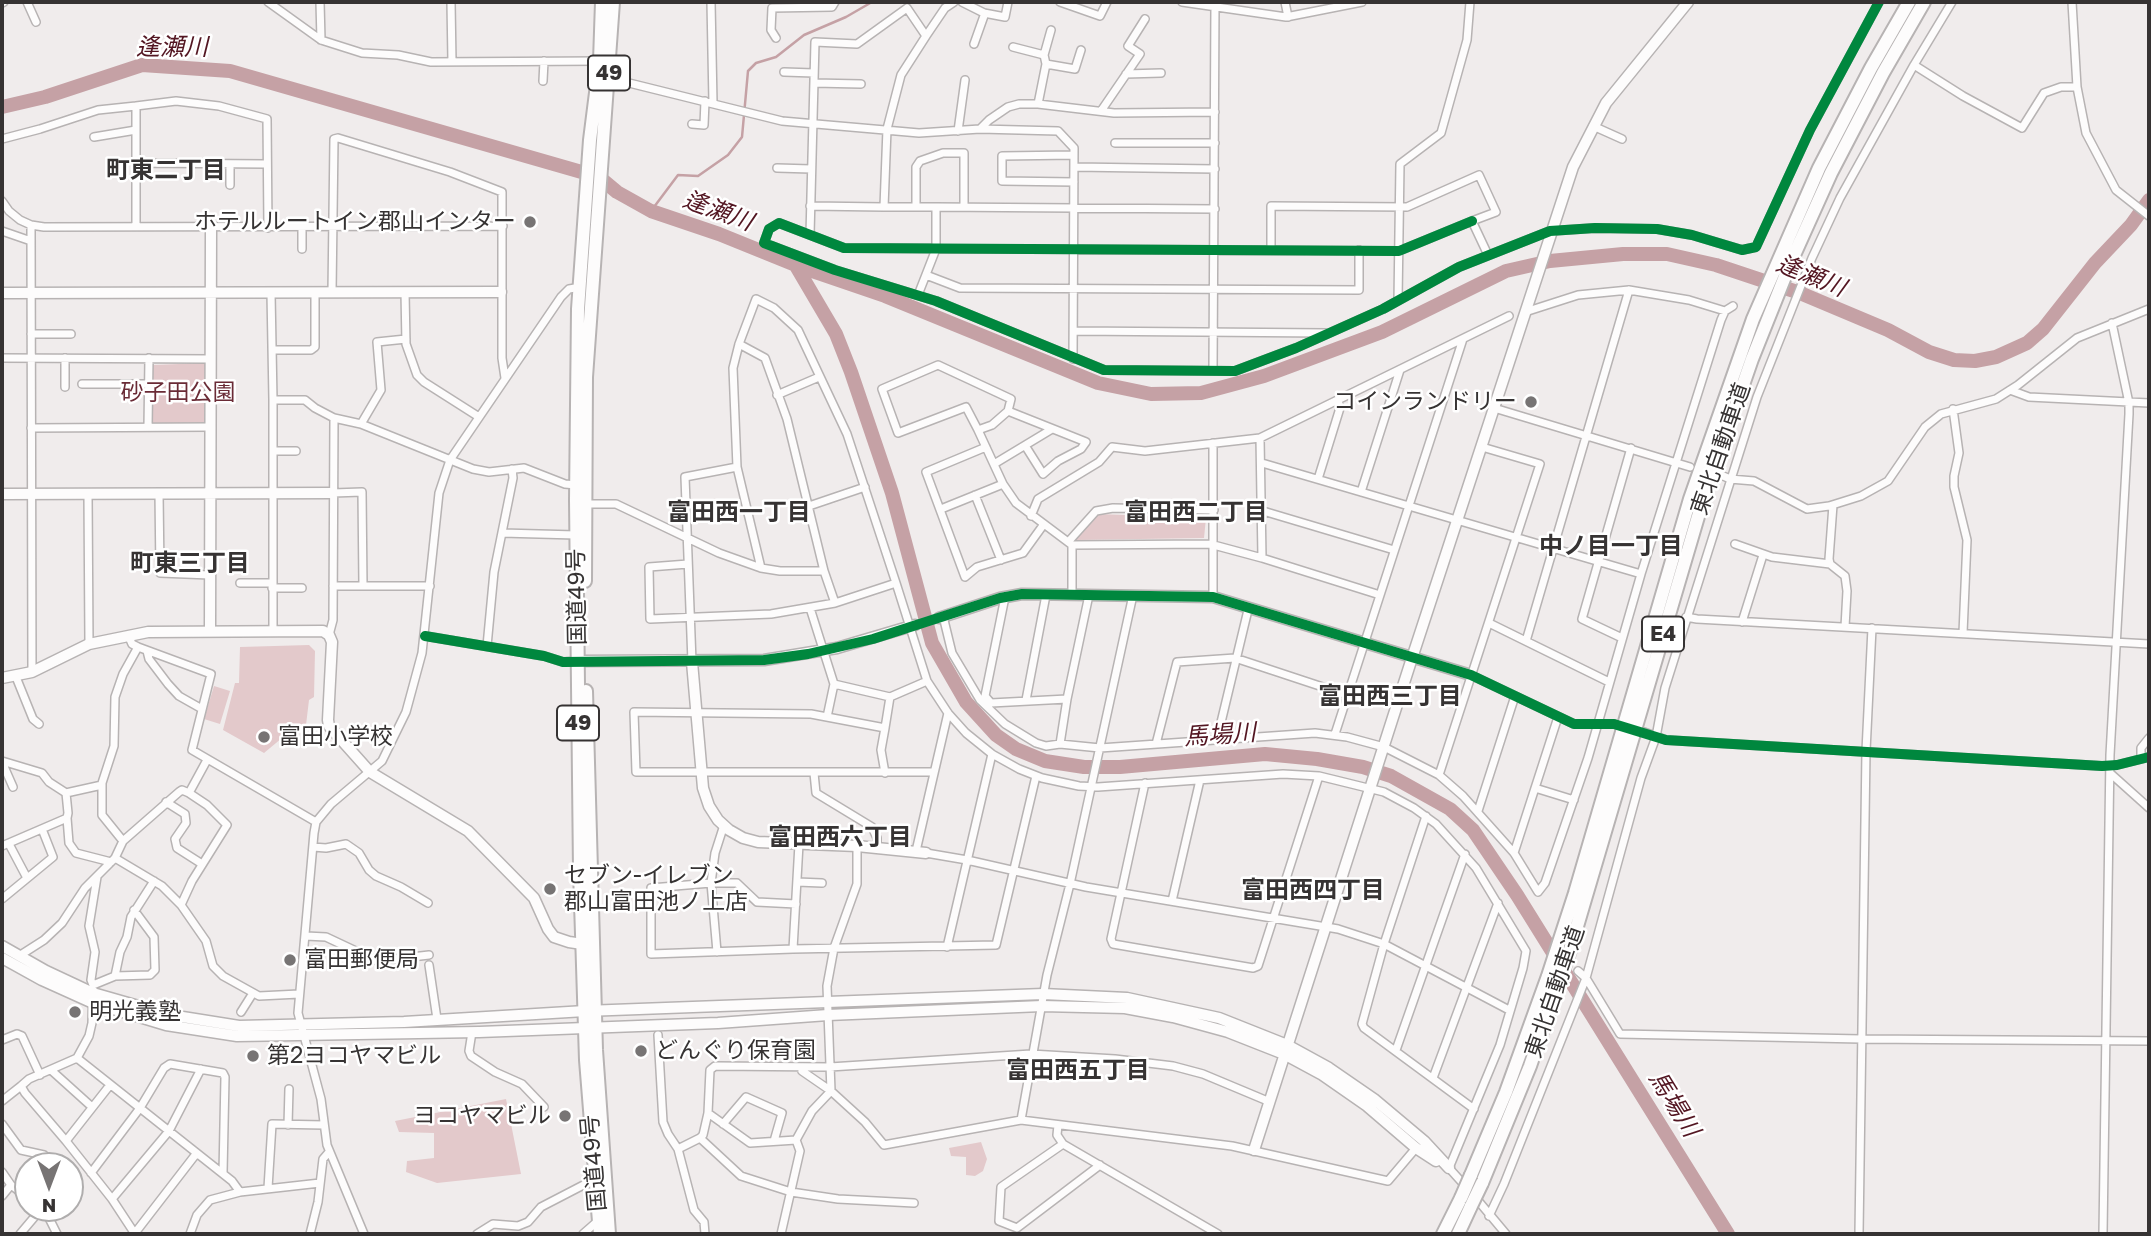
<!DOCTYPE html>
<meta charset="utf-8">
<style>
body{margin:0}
#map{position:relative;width:2151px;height:1236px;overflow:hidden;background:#f0ecec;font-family:"Golos Text",sans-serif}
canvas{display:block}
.frame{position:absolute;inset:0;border:4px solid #363333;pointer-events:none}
.north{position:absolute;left:14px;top:1152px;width:70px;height:70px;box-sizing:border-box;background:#fff;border:2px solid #afadad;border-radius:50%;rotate:180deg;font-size:19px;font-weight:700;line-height:28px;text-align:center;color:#363333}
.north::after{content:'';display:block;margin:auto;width:24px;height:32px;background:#777474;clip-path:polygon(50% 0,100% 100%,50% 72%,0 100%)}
</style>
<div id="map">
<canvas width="2151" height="1236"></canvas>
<div class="frame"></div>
<div class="north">N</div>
</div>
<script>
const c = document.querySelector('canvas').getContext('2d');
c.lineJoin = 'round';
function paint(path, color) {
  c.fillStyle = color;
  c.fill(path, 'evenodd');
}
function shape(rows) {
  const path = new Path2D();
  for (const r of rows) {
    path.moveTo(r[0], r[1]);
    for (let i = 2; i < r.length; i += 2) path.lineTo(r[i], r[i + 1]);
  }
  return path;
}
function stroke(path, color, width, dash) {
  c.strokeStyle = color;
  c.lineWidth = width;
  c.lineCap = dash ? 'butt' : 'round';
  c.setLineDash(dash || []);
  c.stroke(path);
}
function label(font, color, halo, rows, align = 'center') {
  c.font = font + ' "Golos Text","Noto Sans JP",sans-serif';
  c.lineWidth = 5;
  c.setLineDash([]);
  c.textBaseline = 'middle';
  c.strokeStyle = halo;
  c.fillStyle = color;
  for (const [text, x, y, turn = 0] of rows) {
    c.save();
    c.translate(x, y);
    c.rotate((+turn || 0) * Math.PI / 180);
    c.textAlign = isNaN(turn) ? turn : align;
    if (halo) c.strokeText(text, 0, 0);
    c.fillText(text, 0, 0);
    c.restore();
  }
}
const green = shape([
 [205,363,204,422,152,424,153,365],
 [1098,514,1206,518,1204,538,1075,540],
 [309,645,315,651,314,697,309,700,306,725,286,741,282,738,264,753,223,730,235,683,239,683,240,647],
 [214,686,230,691,220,724,204,719],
 [506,1099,521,1174,437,1183,406,1172,407,1161,434,1158,434,1133,399,1132,395,1121],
 [981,1142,987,1159,983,1171,975,1176,966,1175,966,1157,951,1156,949,1148]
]);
const stream = shape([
 [651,211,678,175,698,176,728,155,742,137,748,71,756,63,776,57,804,35,846,17,872,2]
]);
const river = shape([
 [2,107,45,97,142,65,230,71,599,177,617,192,651,211,719,234,803,268,885,296,1098,383,1151,394,1201,393,1264,376,1382,332,1506,271,1550,261,1623,254,1667,254,1716,265,1800,293,1888,330,1929,352,1954,360,1975,361,1996,357,2027,343,2043,329,2095,263,2131,225,2149,200],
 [796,266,836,334,851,372,892,493,932,643,966,702,996,735,1016,749,1045,761,1084,767,1120,767,1265,754,1317,759,1363,767,1391,776,1450,809,1473,830,1517,895,1728,1234]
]);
const street = shape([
 [27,2,36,22],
 [268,2,321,40],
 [320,2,321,40,362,53,398,55,431,62,600,61],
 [451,2,452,62],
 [711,2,713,103],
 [962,2,984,13,1005,17,1008,2],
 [1060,2,1100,16,1107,2],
 [1182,2,1286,17,1362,2],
 [1285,2,1288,17],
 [2072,2,2077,87,2086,133,2116,190,2149,216],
 [2,3,4,2],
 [926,36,945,8,954,2],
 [776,38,771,30,772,8,832,7,835,2],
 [974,44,985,13],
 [1013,47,1044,55],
 [1046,64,1044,55,1051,30],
 [1914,65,1963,96,2022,128,2044,93,2061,87,2077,87],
 [784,72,814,73],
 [1126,74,1161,73],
 [609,78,782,121,919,133,980,129,1058,131,1074,148,1073,359],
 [543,81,544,61],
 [814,83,861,84],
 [1038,104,1046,64,1075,69,1081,50],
 [1101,111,1140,54,1128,46,1145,19],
 [692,124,704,125,705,101],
 [1593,126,1622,139],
 [980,129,989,120,1008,107,1019,104,1038,104,1114,113,1215,112],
 [958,131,965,80],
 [94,137,136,130],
 [2,139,40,129,98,110,136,106],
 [1115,143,1215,143],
 [1074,155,1002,156,1002,181,1074,182],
 [136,163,267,164],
 [230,164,230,185],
 [1074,167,1215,169],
 [777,168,811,169],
 [2,201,9,211,20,220,31,225,44,227,503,226],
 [810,206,884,207],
 [916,207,916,167,920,161,943,153,964,153,964,206],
 [936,207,1215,209],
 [1472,221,1399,251,844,248,779,223,769,229,764,243,835,270,936,301,1104,370,1235,371,1296,348,1383,309,1459,267,1550,231,1595,228,1657,229,1692,235,1742,250,1756,247,1810,130,1879,2],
 [31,225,32,672],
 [136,227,136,106,176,101,219,106,267,119,268,228],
 [302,227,302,249],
 [2,231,31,241],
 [810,235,815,42,857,44,907,8,926,36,901,75,887,129,884,207,936,207,936,249,918,295],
 [1271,249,1271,206,1407,207,1479,175,1496,212,1472,221,1488,255],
 [926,275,960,288,1359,290,1359,250],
 [332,292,334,139,338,138,450,172,502,192,502,358,505,378],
 [405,292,406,344,417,375,424,382,479,417],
 [271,293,273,400,305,400,315,408,334,418,361,424,473,469,489,472,524,468,565,484,576,485],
 [1398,301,1400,164,1441,133,1467,40,1470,2],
 [1525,312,1578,295,1629,290,1689,300,1725,311],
 [1074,331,1326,333],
 [31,334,71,334],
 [739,344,765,358,787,419,824,571],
 [272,350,311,350,315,347,315,292],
 [2,358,210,359],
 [65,358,65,387],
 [1213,371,1215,2],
 [82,384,149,384],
 [2010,390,2029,397,2149,403],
 [777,395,819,377],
 [273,400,273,630],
 [1494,408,1690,467],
 [1953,409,1959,453,1954,476,1954,487,1967,540,1963,633],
 [1008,411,1086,442,1081,449,1058,461,1043,474,1026,447],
 [361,424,381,390,377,342,406,339],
 [148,427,149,358],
 [31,428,210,427],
 [978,430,966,407,898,433,882,389,938,365,1011,399,1008,411,992,425,978,430,1003,484,1016,503,1072,545,1072,595],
 [1260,438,1262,558],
 [986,447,926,472,965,577,977,567,1023,553,1044,524],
 [273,451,296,451],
 [1262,463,1641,574],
 [994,464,1052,429],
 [1721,475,1730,479,1754,481,1807,509,1829,506,1861,496,1888,481,1925,427,1941,414,1996,399,2018,385,2077,338,2149,309],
 [1318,479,1340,408,1338,400],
 [1361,492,1400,370],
 [159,493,160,573,210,575],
 [333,493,362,492,363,586],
 [88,494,89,644],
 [975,495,1001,560],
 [585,504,616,504,719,553,761,568,780,571,824,571,835,603],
 [1833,505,1829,559,1830,564,1845,576,1847,591,1845,627],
 [809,506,865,487],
 [941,509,1003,484],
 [1263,511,1394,550],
 [1031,516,1038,499,1099,462,1112,447,1145,451,1260,438,1509,316],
 [502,533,576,535],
 [1069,541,1096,511,1113,508,1214,510],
 [1735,544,1772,557,1830,564],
 [1072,545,1210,544,1262,558,1380,595],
 [688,564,649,567,650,619,771,614,835,603,896,583,927,681,948,713,966,733,992,754,1019,769,1042,778,1079,786,1098,787,1283,774,1319,776,1384,792,1414,808,1436,824,1476,868,1526,951,1523,968,1500,1045,1449,1168,1467,1188],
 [761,568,737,467,733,368,739,344,756,299,774,308,798,330,847,434,896,583],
 [240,583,272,583],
 [333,586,430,586],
 [272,588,302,588],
 [1005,597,985,696,991,703,1067,699],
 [1213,597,1213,443],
 [810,608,834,684,890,697,927,681],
 [943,616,952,653,980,700,1005,724,1036,743,1046,746,1060,744,1100,748,1315,733,1347,737,1384,747,1439,775,1463,796,1514,853,1538,892,1545,883,1588,758,1641,574,1721,320,1725,311,1733,306],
 [1686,617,1697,619,2149,644],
 [1742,622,1763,555],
 [1489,623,1609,682],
 [915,625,939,618],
 [329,635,333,620,334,418],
 [425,636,544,656,563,662,578,661],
 [129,637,132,644,138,647,211,674,192,750,316,822],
 [1622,638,1582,619,1631,448],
 [1526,641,1629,290],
 [487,646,494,572,513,478,512,469],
 [147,651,149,659,168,684,179,696,202,709],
 [692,662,685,477,737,467],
 [1471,675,1574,724,1614,724],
 [16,677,33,719,39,724],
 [890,697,885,728,811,714,634,712,636,772,933,772],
 [1026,700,1046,595],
 [827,717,834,684],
 [885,728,881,750,885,773],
 [1644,732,1666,740,2102,766,2117,765,2149,757],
 [1335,734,1463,339],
 [1217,739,1248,610],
 [1060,744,1067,699,1089,595],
 [1156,744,1177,662,1235,658,1347,695],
 [2141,759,2141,748,2149,738],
 [2,761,42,773,49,782,66,793,68,813,67,818],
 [2,762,13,787],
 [814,773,816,793,872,827,877,838,877,848],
 [2110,773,2149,808],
 [1439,775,1540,464,1482,447],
 [1145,783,1111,939,1113,944,1253,968,1258,966,1319,776],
 [1535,788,1574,800],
 [66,793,102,785],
 [166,802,185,814,186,823,175,839,177,848,202,864],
 [1478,811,1515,696],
 [1426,816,1384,944,1362,1024,1364,1028,1474,1109],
 [123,841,102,815,102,783,114,746,115,697,123,674,138,647],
 [9,844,27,878],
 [2,846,67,818,69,843,76,853,111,862],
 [313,847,326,848,346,844,359,853,369,870,376,876,401,887,428,903],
 [916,851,948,713],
 [926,853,967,860,1086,887,1338,929,1384,944,1509,1010],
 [1514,853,1558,717],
 [115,858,162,886,181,905,192,881,227,825,207,805,189,793],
 [797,882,822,883],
 [2,899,53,857,42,829],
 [1172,901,1200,780],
 [796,904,757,902,737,883,711,883,651,888,651,954,793,949,996,945,1036,776],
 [181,905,206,941,213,966,223,976,259,996,299,994],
 [306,936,326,937,377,961,429,955],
 [947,947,992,754],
 [793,949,799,844],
 [717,952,711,883,715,853,724,825],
 [19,956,44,940,62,923,85,888,115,858,123,841,179,792,182,790,189,793,207,760],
 [429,965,437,1019],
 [1578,971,1586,978,1620,1034,1861,1039,2149,1041],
 [115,976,120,952,127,937,131,917,154,881],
 [93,985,115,976,150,975,155,970,154,937,134,910],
 [241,1012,253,993],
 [472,1032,469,1051,471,1056,495,1072,522,1084,544,1107],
 [658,1035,663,1122,668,1134,678,1149,694,1210,704,1222,705,1234],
 [2,1040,17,1034,22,1036,40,1075],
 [1396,1050,1465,854],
 [77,1058,89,1036,92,1023,93,985,91,980,95,952,89,926,97,877],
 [51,1070,92,1107],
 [802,1071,831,1091,865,1122,884,1145,1021,1120,1232,1146,1388,1181,1416,1148],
 [1433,1078,1498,903],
 [2,1101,21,1086],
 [708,1113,750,1143,796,1140],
 [1021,1120,1047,975,1070,884,1133,595],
 [2,1124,21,1150,44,1155],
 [723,1124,746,1097,782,1113,774,1141],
 [288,1125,289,1089],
 [1058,1125,1057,1135,1063,1144,1218,1234],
 [700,1138,703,1135,708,1113,710,1070,715,1066,830,1067,1031,1054,1115,1059,1173,1066,1203,1074,1270,1102],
 [66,1141,110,1085],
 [1063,1144,1001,1187,999,1221,1017,1228,1100,1165],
 [678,1149,700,1138,741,1176,791,1192,838,1199,914,1203],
 [2,1172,11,1185,28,1198],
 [91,1173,140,1108,164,1068,170,1064,223,1073,225,1077,223,1173],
 [268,1188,272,1124,324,1125],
 [2,1196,11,1185],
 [1475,1197,1506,1234],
 [112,1199,169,1131,201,1069],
 [42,1208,48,1216,57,1234],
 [1489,1216,1504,1184,1586,978,1641,778,1656,737,1665,688,1757,397,1812,258,1840,198,1914,65,1952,2],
 [135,1233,196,1154],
 [20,1234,42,1208],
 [135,1234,112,1199,66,1141,25,1093,21,1086,29,1079,77,1058,232,1181,240,1192],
 [190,1234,197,1215,210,1200,240,1192,320,1183],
 [310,1234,318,1202,323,1159,329,1152],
 [364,1234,327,1145,321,1099,298,1013,314,833,316,822,331,804,382,761,406,712,422,653,439,493,450,460,561,297,569,289,581,287],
 [477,1234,493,1224,518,1226,528,1222,541,1207,595,1179],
 [583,1234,599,1220],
 [781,1234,800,1151,796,1140,812,1111,831,1091,827,986,834,948,857,884,857,846],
 [1859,1234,1866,751,1872,628],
 [2103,1234,2110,755,2129,414,2129,403,2112,323]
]);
const secondary = shape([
 [2,293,501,292],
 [2,494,333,493],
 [939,618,1000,598,1022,594,1213,597,1471,675],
 [210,630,211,228],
 [578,661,764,660,837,648,915,625],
 [692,662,703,788,709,806,718,820,729,830,743,838,758,842,857,846,926,853],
 [2,678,32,672,89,644,148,632,323,631,329,635,332,642,328,720,329,726,370,772,468,831,534,898,548,929,554,937,569,942,589,945],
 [2,946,46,971,93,993,170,1015,239,1026,404,1022,585,1011,1043,994,1127,998,1219,1018,1287,1045,1329,1068,1374,1099,1424,1141,1449,1168],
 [2,958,42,980,93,1003,166,1025,237,1036,479,1032,718,1023,828,1015,1042,1006,1125,1008,1173,1017,1228,1032,1284,1054,1321,1074,1367,1106,1416,1148,1436,1161],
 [1254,1150,1412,658,1573,167,1606,103,1688,2]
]);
const highway = shape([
 [585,581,586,377,613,2],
 [586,691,596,1050,609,1234],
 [1471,1175,1506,1092,1548,976,1575,893,1690,499,1753,319,1819,168,1871,68,1909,2],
 [1482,1183,1530,1066,1570,950,1702,503,1752,359,1790,264,1831,173,1883,73,1924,2],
 [600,1234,586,1060,580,871,576,500,578,309,590,140,600,61,602,2],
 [1443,1234,1461,1198],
 [1458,1234,1471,1206]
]);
const highwayBridge = shape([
 [1461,1198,1471,1175],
 [1471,1206,1482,1183]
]);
const cycleway = shape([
 [1472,221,1399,251,844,248,779,223,769,229,764,243,835,270,936,301,1104,370,1235,371,1296,348,1383,309,1459,267,1550,231,1595,228,1657,229,1692,235,1742,250,1756,247,1810,130,1879,2],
 [425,636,544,656,563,662,764,660,808,654,873,639,1000,598,1022,594,1213,597,1471,675,1574,724,1614,724,1666,740,2102,766,2117,765,2149,757]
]);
const markers = [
 [530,222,7,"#777474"],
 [1531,402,7,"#777474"],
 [264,737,7,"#777474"],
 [550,889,7,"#777474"],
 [290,960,7,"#777474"],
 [75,1012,7,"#777474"],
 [641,1051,7,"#777474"],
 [253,1056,7,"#777474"],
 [565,1116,7,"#777474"]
];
const shields = [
 [609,73,42],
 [1663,634,42],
 [578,723,42]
];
const shieldNames = [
 ["49",609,73],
 ["E4",1663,634],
 ["49",578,723]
];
const poiNames = [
 ["ホテルルートイン郡山インター",516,222,"right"],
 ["コインランドリー",1517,402,"right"],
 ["富田小学校",278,737],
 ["セブン-イレブン",564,876],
 ["郡山富田池ノ上店",564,902],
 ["富田郵便局",304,960],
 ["明光義塾",89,1012],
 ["どんぐり保育園",655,1051],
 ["第2ヨコヤマビル",267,1056],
 ["ヨコヤマビル",551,1116,"right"]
];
const parkNames = [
 ["砂子田公園",178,393]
];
const streetNames = [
 ["東北自動車道",1721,449,-71],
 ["国道49号",577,597,-91],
 ["東北自動車道",1555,992,-71],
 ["国道49号",594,1163,-95]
];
const waterNames = [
 ["逢瀬川",172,47],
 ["逢瀬川",718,211,20],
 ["逢瀬川",1811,276,22],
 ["馬場川",1220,735,-4],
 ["馬場川",1674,1104,58]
];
const neighbourhoodNames = [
 ["町東二丁目",166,170],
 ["富田西一丁目",739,512],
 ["富田西二丁目",1196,512],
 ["中ノ目一丁目",1611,546],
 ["町東三丁目",190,563],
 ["富田西三丁目",1390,696],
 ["富田西六丁目",840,837],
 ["富田西四丁目",1313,890],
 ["富田西五丁目",1078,1070]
];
paint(green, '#e3c9cb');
stroke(stream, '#c5a1a5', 2.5);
stroke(river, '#c5a1a5', 14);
stroke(street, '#b7b3b3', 10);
stroke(secondary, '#b7b3b3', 13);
stroke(highway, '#b7b3b3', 16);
stroke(street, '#fdfcfc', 7);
stroke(secondary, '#fdfcfc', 10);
stroke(highway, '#fdfcfc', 12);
stroke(highwayBridge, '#b7b3b3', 16, []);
stroke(highwayBridge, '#fdfcfc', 12);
stroke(cycleway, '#00873e', 10);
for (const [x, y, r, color] of markers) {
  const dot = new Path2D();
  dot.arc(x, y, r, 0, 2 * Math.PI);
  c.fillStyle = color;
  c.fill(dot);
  stroke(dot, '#fff', 2.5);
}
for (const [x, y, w] of shields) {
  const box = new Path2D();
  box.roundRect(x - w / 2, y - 17.5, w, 35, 5);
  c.fillStyle = '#fff';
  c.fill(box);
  stroke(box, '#363333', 2);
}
label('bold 21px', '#363333', null, shieldNames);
label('23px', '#363333', '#fff', poiNames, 'left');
label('23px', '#6a2b36', '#fff', parkNames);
label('23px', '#363333', '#fff', streetNames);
label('italic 24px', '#531622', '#fff', waterNames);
label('bold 24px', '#363333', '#fff', neighbourhoodNames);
</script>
